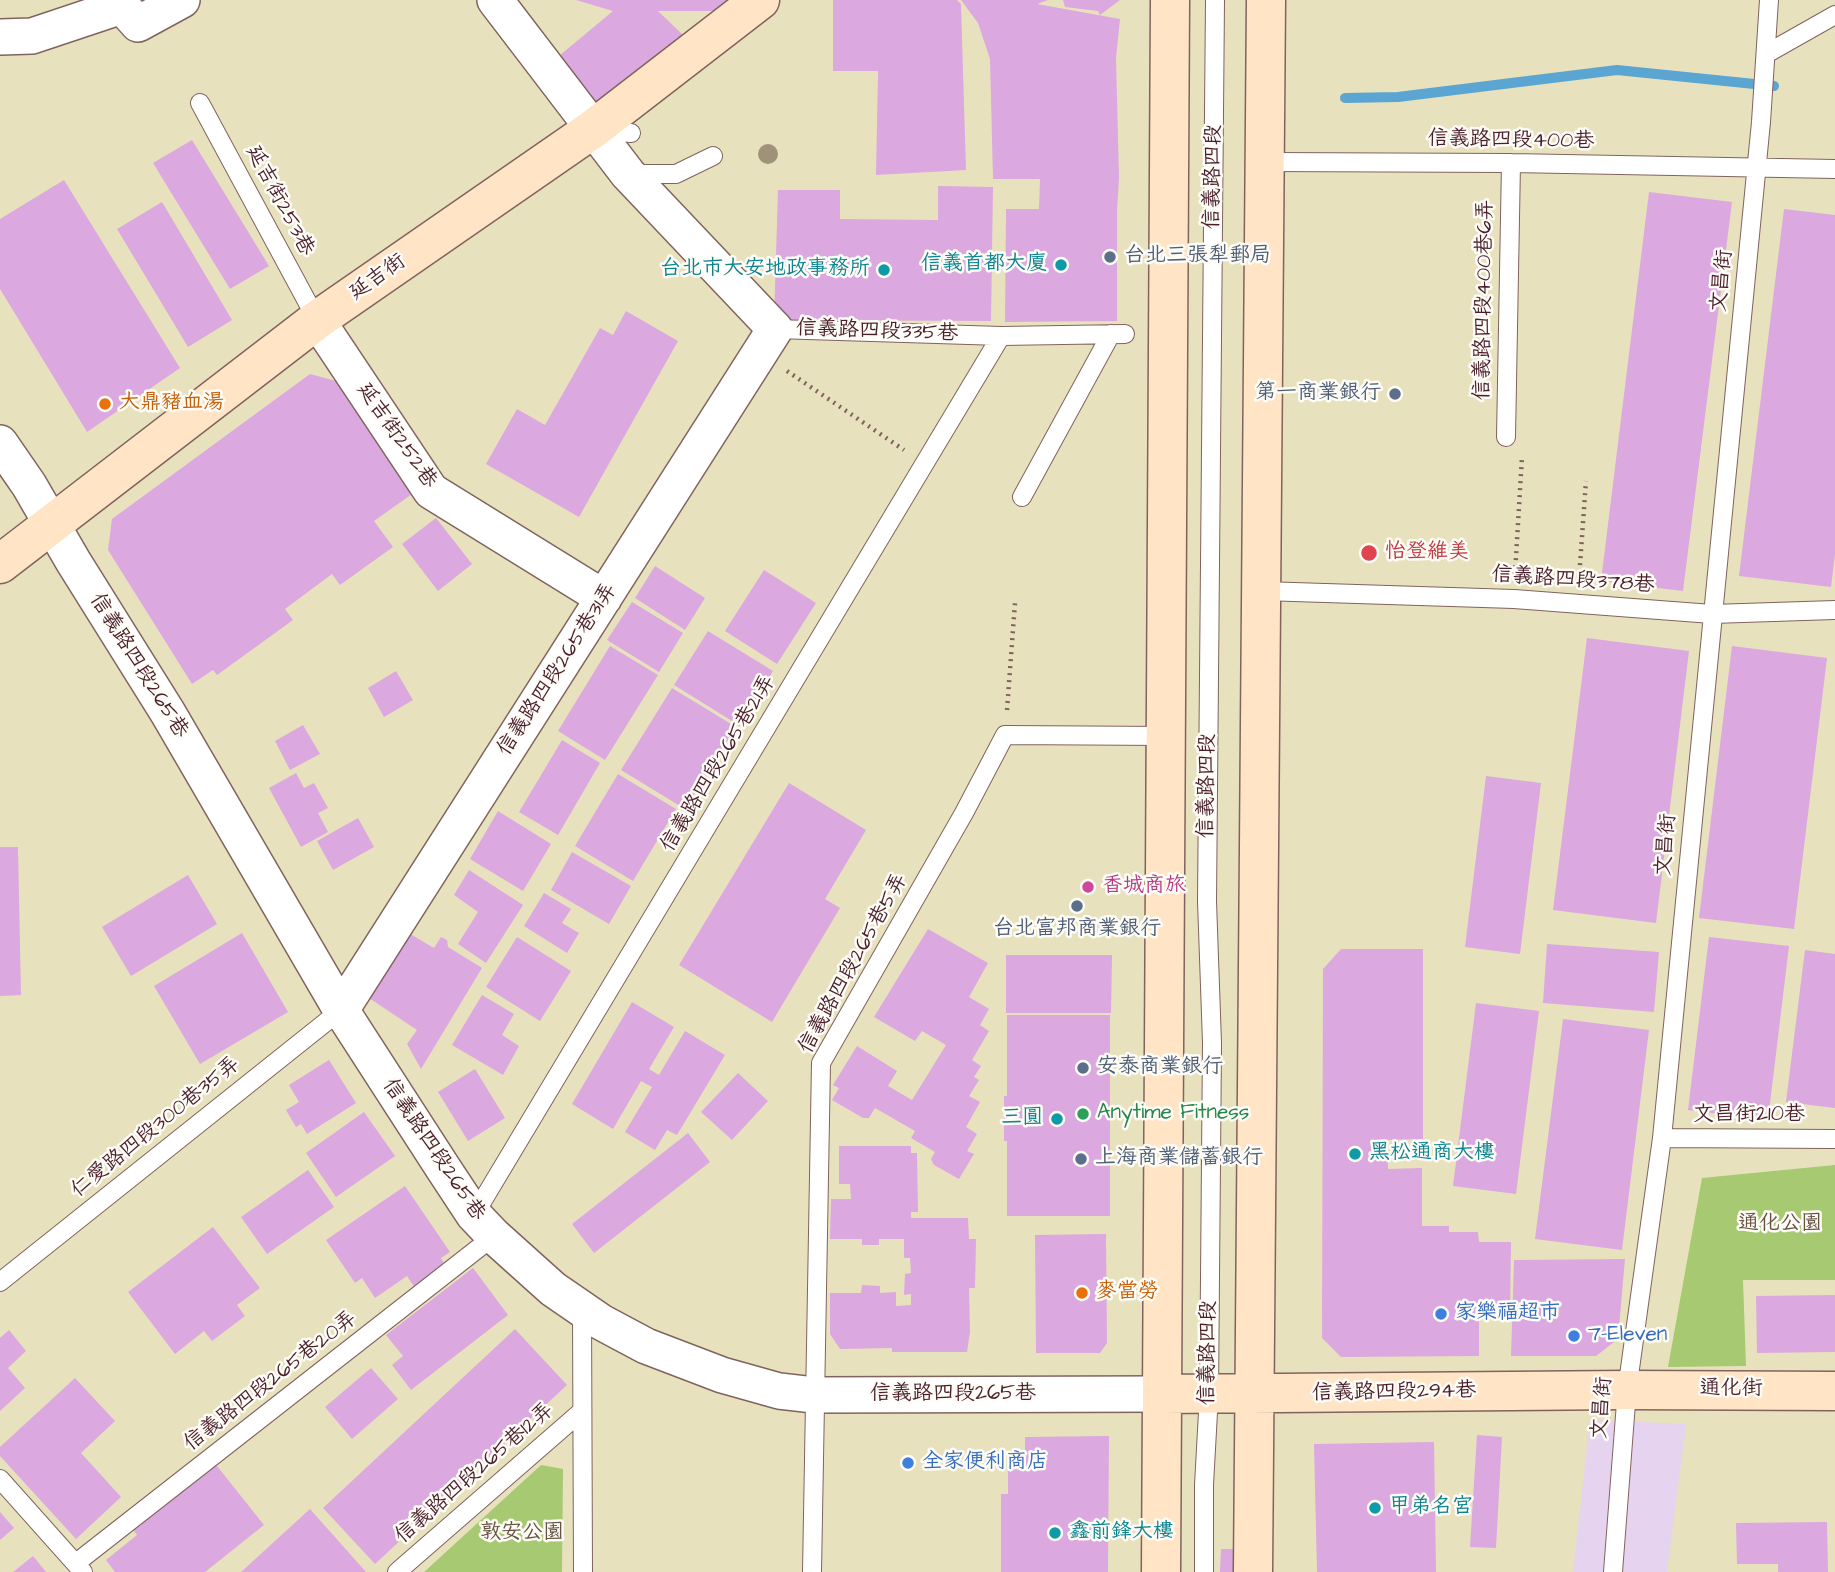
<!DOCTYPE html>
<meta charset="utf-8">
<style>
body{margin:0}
canvas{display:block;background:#e8e1be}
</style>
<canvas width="1835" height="1572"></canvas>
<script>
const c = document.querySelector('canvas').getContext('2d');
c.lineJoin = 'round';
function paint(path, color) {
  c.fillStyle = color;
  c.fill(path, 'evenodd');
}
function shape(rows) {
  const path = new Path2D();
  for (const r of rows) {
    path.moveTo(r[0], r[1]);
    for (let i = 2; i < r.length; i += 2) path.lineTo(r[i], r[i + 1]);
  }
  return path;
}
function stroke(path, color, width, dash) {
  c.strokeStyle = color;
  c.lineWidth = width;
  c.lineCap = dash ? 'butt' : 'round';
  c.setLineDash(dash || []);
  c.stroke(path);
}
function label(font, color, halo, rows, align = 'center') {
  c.font = font + ' "Architects Daughter","LXGW WenKai TC",sans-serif';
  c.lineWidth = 5;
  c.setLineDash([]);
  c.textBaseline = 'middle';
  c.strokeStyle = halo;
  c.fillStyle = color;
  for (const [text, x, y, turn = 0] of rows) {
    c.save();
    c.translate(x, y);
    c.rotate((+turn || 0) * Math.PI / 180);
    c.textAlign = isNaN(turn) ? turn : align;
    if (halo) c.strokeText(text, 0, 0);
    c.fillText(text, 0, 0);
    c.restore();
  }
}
const built = shape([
 [1590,1420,1686,1424,1667,1572,1573,1572]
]);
const green = shape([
 [1835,1165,1835,1280,1743,1280,1746,1366,1668,1367,1702,1178],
 [541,1465,563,1469,562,1572,424,1572]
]);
const stream = shape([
 [1345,98,1398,97,1617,70,1774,86]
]);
const building = shape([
 [576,0,728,0,715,11,658,11,683,35,597,105,559,56,613,11],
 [833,0,957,0,961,4,966,170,876,175,878,71,833,71],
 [961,0,1048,0,1037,4,1120,19,1116,58,1119,178,1117,210,1117,321,1005,322,1006,209,1039,209,1040,179,993,179,990,59,978,23],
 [1063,0,1120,0,1100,15,1098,11,1065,7],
 [192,140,269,266,230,289,153,163],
 [64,180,180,368,87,432,0,289,0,219],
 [938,186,993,187,991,321,774,320,778,190,840,190,840,219,938,220],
 [1649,192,1732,202,1683,591,1601,581],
 [162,202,232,320,188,347,117,229],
 [1784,209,1835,215,1835,554,1831,587,1739,576],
 [626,311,678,341,579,517,486,464,517,409,545,425,600,328,613,335],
 [310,374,336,381,412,494,374,521,393,547,340,585,332,574,285,609,293,620,217,675,213,670,192,684,108,550,112,519],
 [436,518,472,564,438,591,402,544],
 [655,566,705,598,685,630,635,598],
 [764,570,816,603,777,664,725,631],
 [632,602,683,633,659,672,607,640],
 [708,631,773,671,740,726,674,685],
 [1587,638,1689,651,1656,923,1553,910],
 [610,646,658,675,605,760,558,731],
 [1732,646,1827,658,1794,929,1699,918],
 [396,671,413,700,384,717,368,688],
 [672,688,736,727,685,809,621,770],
 [303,725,320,754,290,770,275,741],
 [562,740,600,763,558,835,519,812],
 [296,773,304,788,314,783,328,808,318,813,328,832,301,847,269,788],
 [618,774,676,809,633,881,575,846],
 [1486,776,1541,783,1520,954,1465,947],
 [789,783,866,830,825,899,840,908,772,1022,679,965],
 [498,811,551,844,523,891,470,859],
 [358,818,374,847,333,870,317,841],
 [0,847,18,847,21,995,0,996],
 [572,852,631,886,609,924,551,890],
 [469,870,523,905,486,963,458,944,478,912,454,895],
 [188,875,217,924,131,976,102,927],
 [544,893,571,909,562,923,579,933,567,953,524,926],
 [928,929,988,963,969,997,989,1009,980,1025,989,1031,972,1060,981,1066,974,1077,979,1080,969,1096,980,1102,966,1127,977,1134,967,1151,974,1154,959,1179,934,1165,931,1159,935,1152,911,1138,915,1131,875,1108,869,1118,863,1118,832,1100,839,1088,833,1085,857,1046,897,1071,888,1086,912,1100,946,1045,922,1031,915,1041,874,1017],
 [407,932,434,948,441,937,447,940,448,947,482,968,421,1069,407,1044,417,1030,366,996],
 [242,933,288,1012,200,1064,154,986],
 [517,937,571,971,540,1021,486,987],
 [1709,937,1789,946,1768,1120,1688,1110],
 [1547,944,1659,952,1654,1012,1543,1003],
 [1341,949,1423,949,1423,1139,1387,1140,1388,1169,1422,1168,1422,1226,1449,1226,1449,1232,1478,1232,1479,1242,1511,1242,1510,1318,1479,1318,1479,1356,1341,1357,1322,1338,1323,969],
 [1805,950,1835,954,1835,1108,1786,1102],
 [1006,955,1112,955,1111,1013,1006,1013],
 [482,995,514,1014,502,1035,519,1046,503,1075,452,1045],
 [632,1002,674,1027,649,1069,659,1075,685,1031,725,1055,677,1135,667,1130,655,1150,625,1132,652,1087,641,1081,613,1129,572,1104],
 [1476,1003,1539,1011,1516,1194,1453,1186],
 [1007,1015,1110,1015,1110,1216,1007,1216,1007,1141,1004,1141,1004,1096,1007,1096],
 [1563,1019,1649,1030,1622,1250,1535,1239],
 [329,1060,356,1103,307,1134,301,1124,296,1127,286,1110,299,1102,289,1085],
 [475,1069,505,1118,468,1141,438,1092],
 [738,1073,768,1101,732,1140,701,1112],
 [364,1112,395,1156,336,1197,306,1153],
 [688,1133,710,1162,594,1253,572,1224],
 [839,1146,911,1146,911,1153,917,1153,918,1212,911,1212,911,1218,968,1218,969,1239,976,1239,975,1288,969,1288,970,1332,967,1352,892,1352,892,1348,840,1349,830,1334,830,1293,861,1293,862,1285,880,1286,880,1293,896,1292,896,1306,911,1305,911,1294,904,1295,905,1274,911,1273,910,1258,904,1258,904,1239,879,1239,879,1245,862,1245,862,1239,830,1239,831,1199,851,1199,850,1184,839,1184],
 [308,1170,334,1207,267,1254,241,1217],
 [405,1186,450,1252,441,1258,446,1267,415,1288,407,1276,375,1298,362,1278,355,1283,326,1240],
 [213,1227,260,1288,237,1305,245,1316,212,1341,204,1331,175,1354,128,1292],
 [1106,1234,1107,1343,1100,1353,1036,1353,1035,1235],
 [1625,1259,1618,1339,1596,1356,1511,1356,1514,1260],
 [473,1268,508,1315,411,1390,392,1365,403,1356,386,1335],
 [1835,1295,1835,1352,1757,1353,1756,1296],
 [515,1329,567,1385,375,1564,323,1508],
 [9,1330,26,1351,8,1368,25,1388,0,1411,0,1338],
 [371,1368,398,1399,352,1439,325,1407],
 [75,1378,115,1421,81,1453,121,1497,76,1539,0,1456,0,1447],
 [1477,1435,1502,1437,1496,1548,1470,1547],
 [1109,1436,1108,1572,1001,1572,1001,1494,1008,1494,1008,1470,1025,1469,1025,1437],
 [1434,1442,1436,1572,1317,1572,1314,1444],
 [213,1461,264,1525,205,1572,115,1572,106,1560,137,1535,131,1527],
 [310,1509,366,1572,241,1572],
 [0,1512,14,1528,0,1540],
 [1827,1522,1828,1572,1778,1572,1778,1564,1737,1564,1736,1523],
 [1221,1549,1235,1549,1234,1572,1220,1572],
 [33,1556,46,1572,13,1572]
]);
const path = shape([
 [787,371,904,450],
 [1515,574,1522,457],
 [1579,579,1586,481],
 [1007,710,1015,603]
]);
const lane = shape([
 [1766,54,1835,15],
 [200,103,317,320],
 [596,130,631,133],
 [1265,162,1511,163,1835,169],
 [629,174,676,174,713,156],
 [775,329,1001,336,1125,334],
 [1506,437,1511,163],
 [1022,497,1111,334],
 [1262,591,1514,599,1712,614,1835,610],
 [1662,1138,1835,1139],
 [474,1215,1001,336],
 [0,1282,341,1010],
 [582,1309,583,1572],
 [0,1479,83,1572],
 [76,1563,494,1236],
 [397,1572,582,1411],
 [812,1572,821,1063,964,813,1005,735,1165,736],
 [1204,1572,1204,1485,1209,1394,1212,1043,1207,901,1215,0],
 [1613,1572,1627,1390,1662,1138,1761,122,1769,0]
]);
const street = shape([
 [0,37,32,36,122,6,138,24,182,0],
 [317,320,431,491,604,598],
 [0,443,29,485,73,561,168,713,341,1010,443,1168,474,1215,494,1236,553,1289,601,1322,646,1346,722,1375,779,1391,814,1395,1162,1394],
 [341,1010,775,329,628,174,495,0]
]);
const secondary = shape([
 [0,564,317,320,593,129,760,0],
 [1162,1394,1627,1390,1835,1391],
 [1161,1572,1170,0],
 [1253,1572,1266,0]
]);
const trees = [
 [768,154]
];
const markers = [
 [1110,257,7,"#5c6f8a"],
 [1061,265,7,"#0f9aa8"],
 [884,270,7,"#0f9aa8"],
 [1395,394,7,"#5c6f8a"],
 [105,404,7,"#e8710a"],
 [1369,553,9,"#e0444e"],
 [1088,887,7,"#d1479c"],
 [1077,906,7,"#5c6f8a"],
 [1083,1068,7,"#5c6f8a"],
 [1083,1114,7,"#2e9e5b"],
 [1057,1119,7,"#0f9aa8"],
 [1355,1154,7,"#0f9aa8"],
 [1081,1159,7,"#5c6f8a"],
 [1082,1293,7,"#e8710a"],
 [1441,1314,7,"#3f7fe0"],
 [1574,1336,7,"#3f7fe0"],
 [908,1463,7,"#3f7fe0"],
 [1375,1508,7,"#0f9aa8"],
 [1055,1533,7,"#0f9aa8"]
];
const streetNames = [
 ["信義路四段400巷",1511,141,1],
 ["信義路四段",1214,177,-89],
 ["延吉街253巷",279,201,62],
 ["延吉街",378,278,-35],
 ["文昌街",1723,281,-84],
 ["信義路四段400巷6弄",1485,300,-89],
 ["信義路四段335巷",877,332,2],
 ["延吉街252巷",396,436,55],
 ["信義路四段378巷",1573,581,4],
 ["信義路四段265巷",138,666,58],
 ["信義路四段265巷31弄",558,670,-57],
 ["信義路四段265巷21弄",719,764,-59],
 ["信義路四段",1208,786,-89],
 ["文昌街",1667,845,-85],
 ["信義路四段265巷5弄",854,964,-61],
 ["文昌街210巷",1749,1116],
 ["仁愛路四段300巷35弄",156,1128,-39],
 ["信義路四段265巷",433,1150,56],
 ["信義路四段",1209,1353,-89],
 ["信義路四段265巷20弄",271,1382,-38],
 ["通化街",1731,1390],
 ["信義路四段294巷",1394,1393,-1],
 ["信義路四段265巷",953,1395],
 ["文昌街",1603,1408,-85],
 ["信義路四段265巷12弄",475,1474,-41]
];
const serviceNames = [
 ["台北三張犁郵局",1124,257],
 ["第一商業銀行",1381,394,"right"],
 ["台北富邦商業銀行",1077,930,"center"],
 ["安泰商業銀行",1097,1068],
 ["上海商業儲蓄銀行",1095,1159]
];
const cultureNames = [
 ["信義首都大廈",1047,265],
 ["台北市大安地政事務所",870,270],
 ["三圓",1043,1119],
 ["黑松通商大樓",1369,1154,"left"],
 ["甲弟名宮",1389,1508,"left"],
 ["鑫前鋒大樓",1069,1533,"left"]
];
const foodNames = [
 ["大鼎豬血湯",119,404],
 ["麥當勞",1096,1293]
];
const healthNames = [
 ["怡登維美",1385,553]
];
const hotelNames = [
 ["香城商旅",1102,887]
];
const leisureNames = [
 ["Anytime Fitness",1097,1114]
];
const parkNames = [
 ["通化公園",1780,1225],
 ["敦安公園",522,1534]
];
const shopNames = [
 ["家樂福超市",1455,1314],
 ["7-Eleven",1588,1336],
 ["全家便利商店",922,1463]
];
paint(built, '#e5d3f0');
paint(green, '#a7c972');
stroke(stream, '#5aa5d2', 10);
paint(building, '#dba8e0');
stroke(lane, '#81635e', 20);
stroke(street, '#81635e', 38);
stroke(secondary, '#81635e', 41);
stroke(path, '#81635e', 4.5, [2, 5]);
stroke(lane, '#fff', 18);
stroke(street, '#fff', 35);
stroke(secondary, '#ffe4c6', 38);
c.fillStyle = '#a09279';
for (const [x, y] of trees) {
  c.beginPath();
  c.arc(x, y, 10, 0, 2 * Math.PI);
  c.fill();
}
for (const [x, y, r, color] of markers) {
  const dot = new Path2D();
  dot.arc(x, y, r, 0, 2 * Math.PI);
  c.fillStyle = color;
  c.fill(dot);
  stroke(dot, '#fdfcf7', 2.5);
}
label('21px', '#4a1f2b', '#fdfcf7', streetNames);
label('21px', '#4e5e75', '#fdfcf7', serviceNames, 'left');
label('21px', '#0d838f', '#fdfcf7', cultureNames, 'right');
label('21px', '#c56008', '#fdfcf7', foodNames, 'left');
label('21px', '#be3a42', '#fdfcf7', healthNames, 'left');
label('21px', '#b23c85', '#fdfcf7', hotelNames, 'left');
label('21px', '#27864d', '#fdfcf7', leisureNames, 'left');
label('21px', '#665240', '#fdfcf7', parkNames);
label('21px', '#366cbe', '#fdfcf7', shopNames, 'left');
</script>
